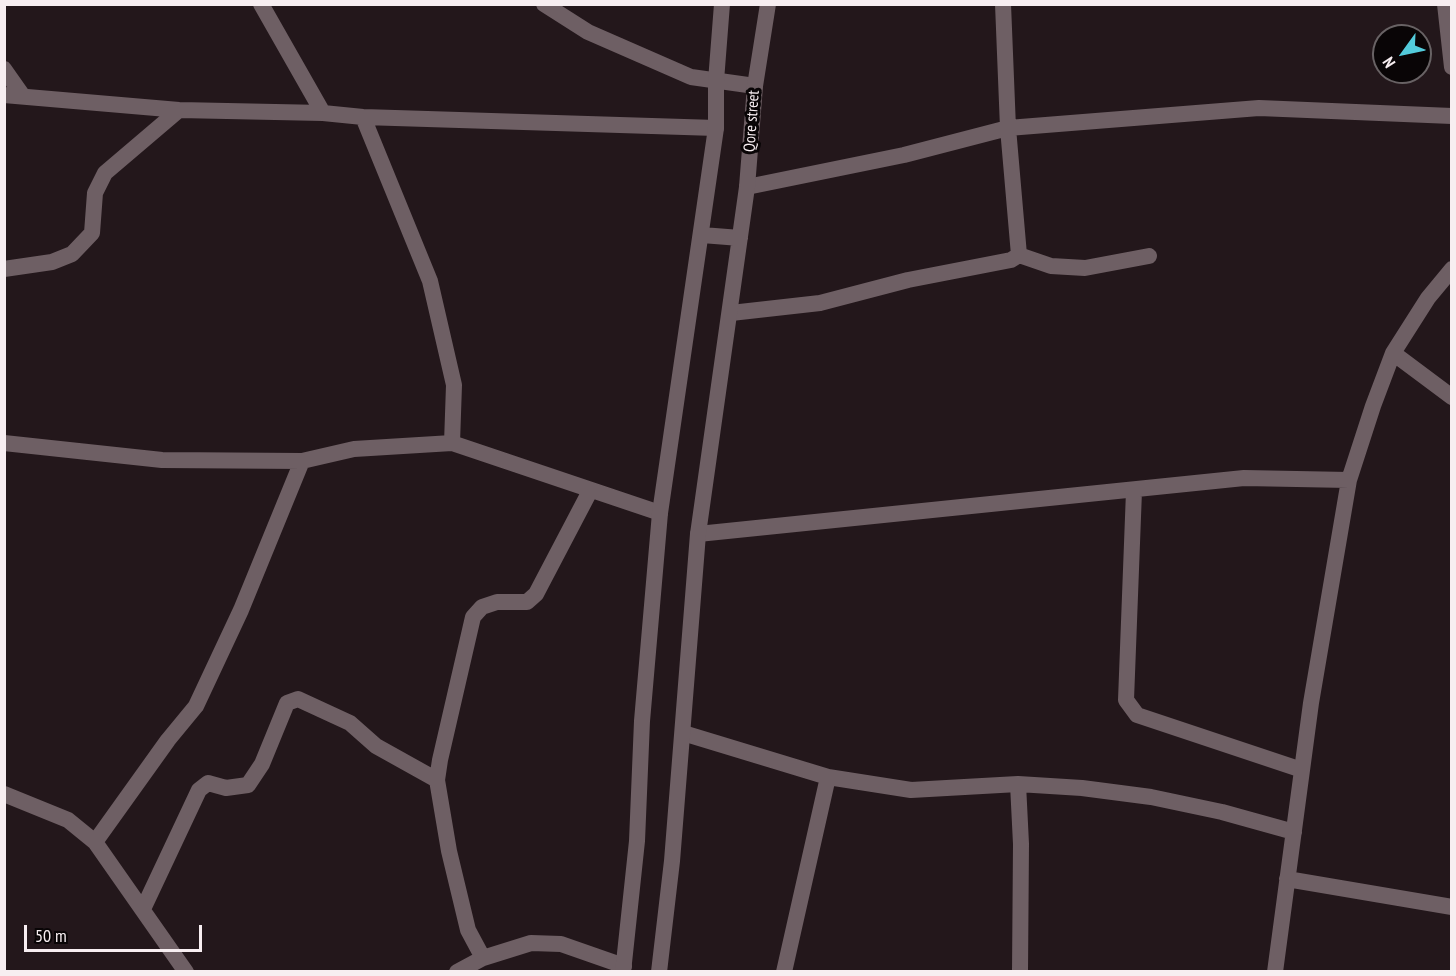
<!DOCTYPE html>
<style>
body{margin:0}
#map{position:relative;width:1456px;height:976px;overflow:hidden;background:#23171b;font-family:"PT Sans Narrow",sans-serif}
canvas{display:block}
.frame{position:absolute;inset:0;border:6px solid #f7eef1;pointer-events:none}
.north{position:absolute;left:1372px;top:24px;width:60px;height:60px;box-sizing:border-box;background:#090506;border:2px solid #686264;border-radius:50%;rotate:237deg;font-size:16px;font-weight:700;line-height:24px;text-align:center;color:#f7eef1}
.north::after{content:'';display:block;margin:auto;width:21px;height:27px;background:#53cbdb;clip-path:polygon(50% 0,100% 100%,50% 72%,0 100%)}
.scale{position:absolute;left:24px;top:925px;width:178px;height:27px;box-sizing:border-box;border:3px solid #f7eef1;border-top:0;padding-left:8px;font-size:18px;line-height:21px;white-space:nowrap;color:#f7eef1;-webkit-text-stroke:4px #090506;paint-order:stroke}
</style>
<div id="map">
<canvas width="1456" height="976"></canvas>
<div class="frame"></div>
<div class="north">N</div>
<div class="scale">50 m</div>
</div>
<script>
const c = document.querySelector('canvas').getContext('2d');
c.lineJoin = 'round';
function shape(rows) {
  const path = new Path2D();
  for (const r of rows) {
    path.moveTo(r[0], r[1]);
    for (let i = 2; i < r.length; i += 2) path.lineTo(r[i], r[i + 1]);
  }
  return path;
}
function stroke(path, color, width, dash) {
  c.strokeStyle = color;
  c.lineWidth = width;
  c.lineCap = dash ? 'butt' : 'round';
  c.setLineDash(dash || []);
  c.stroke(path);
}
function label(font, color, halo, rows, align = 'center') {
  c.font = font + ' "PT Sans Narrow",sans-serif';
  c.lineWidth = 6;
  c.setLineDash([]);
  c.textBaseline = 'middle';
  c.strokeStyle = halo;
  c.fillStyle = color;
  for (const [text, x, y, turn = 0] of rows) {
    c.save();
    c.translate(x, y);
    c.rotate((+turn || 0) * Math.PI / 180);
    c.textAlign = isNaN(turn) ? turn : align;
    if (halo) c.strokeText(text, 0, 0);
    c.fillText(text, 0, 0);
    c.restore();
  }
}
const minor = shape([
 [261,4,323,113],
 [544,4,588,32,691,77,755,86],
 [1445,4,1452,67],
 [4,69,23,96],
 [4,95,179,110,323,113,363,117,716,128],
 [363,117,430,281,454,385,452,443],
 [747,187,904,155,1008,128,1259,108,1452,116],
 [1019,255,1051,266,1085,268,1149,256],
 [4,269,52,262,72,254,92,233,95,193,105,173,179,110],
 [731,313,820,303,908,280,1011,260,1019,255,1008,128,1003,4],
 [1393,353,1452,397],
 [4,443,162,460,302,461,354,449,452,443,660,513],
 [1134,491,1126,700,1137,715,1302,770],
 [698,534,1244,478,1349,480],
 [683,733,828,777,911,790,1018,784,1082,788,1151,797,1222,812,1294,832],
 [1018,784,1021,844,1020,972],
 [4,794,68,820,95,842,186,972],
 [95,842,168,740,196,706,241,610,302,461],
 [1287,879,1452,907],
 [143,909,199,790,208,783,226,788,248,785,262,764,287,703,298,699,350,723,376,746,437,780],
 [483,958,468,930,449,851,437,780,440,760,473,617,482,607,497,602,527,602,536,594,590,491],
 [457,972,483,958,531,943,561,944,624,966],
 [784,972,828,777],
 [1275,972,1311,703,1349,480,1373,406,1393,353,1428,298,1452,269]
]);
const tertiary = shape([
 [702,235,740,238],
 [623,972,637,841,642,721,660,513,716,128,716,81,722,4],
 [659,972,672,861,698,534,747,187,755,86,768,4]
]);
const streetNames = [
 ["Qore street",752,121,-86]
];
stroke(minor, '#6e5f64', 16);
stroke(tertiary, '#6e5f64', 16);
label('16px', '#f7eef1', '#090506', streetNames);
</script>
